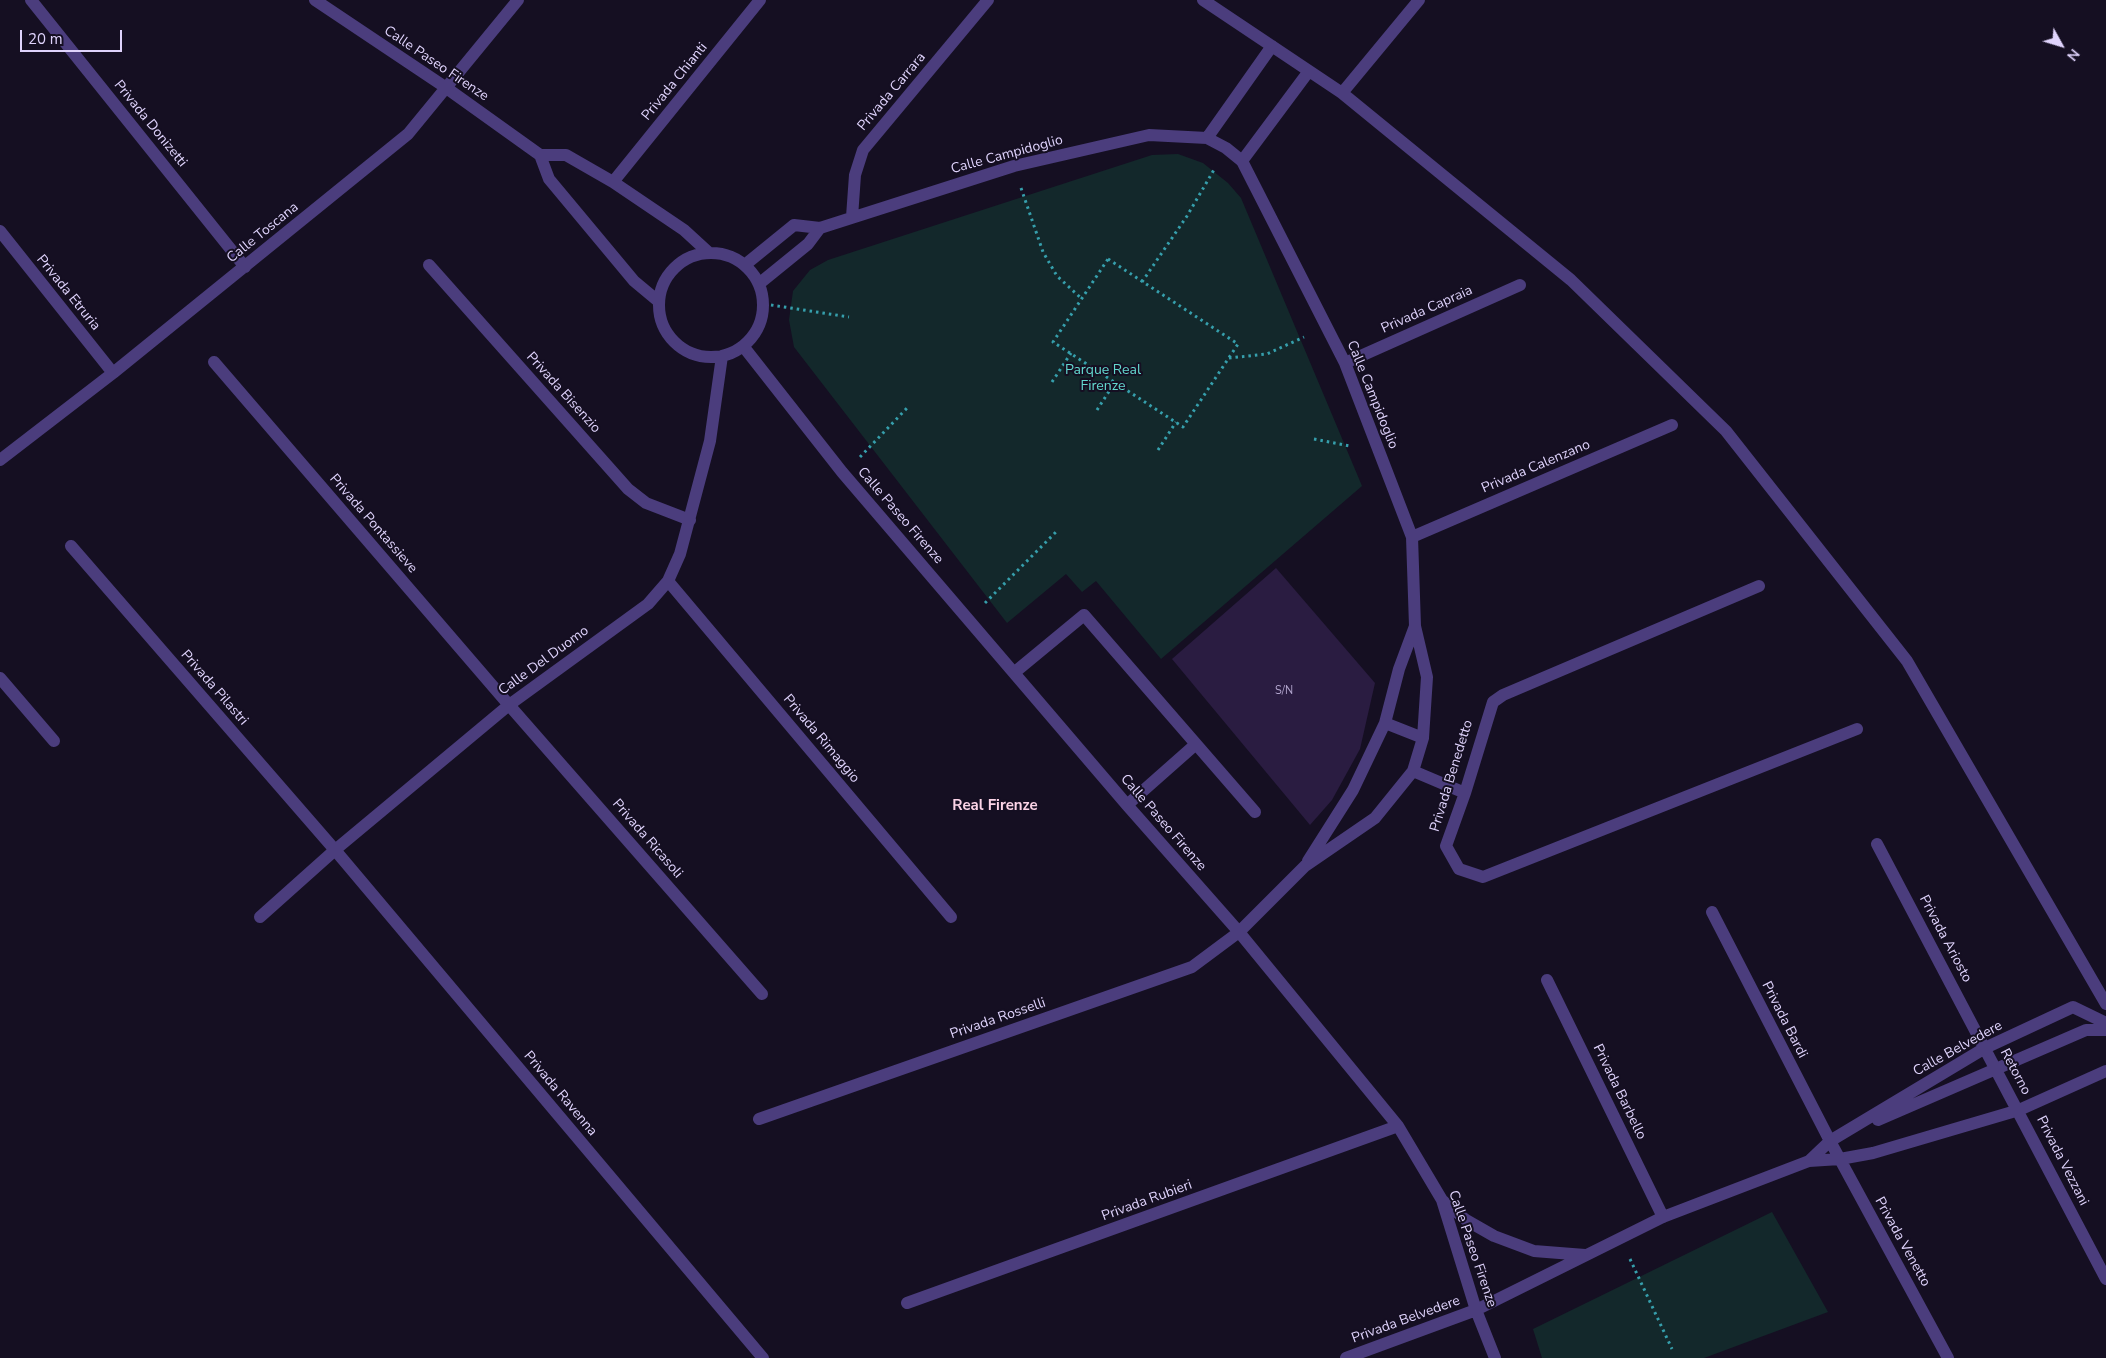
<!DOCTYPE html>
<style>
body{margin:0}
#map{position:relative;width:2106px;height:1358px;overflow:hidden;background:#150f22;font-family:"Nunito Sans",sans-serif}
canvas{display:block}
.north{position:absolute;left:2036px;top:20px;width:50px;height:50px;-webkit-text-stroke:4px #150f22;paint-order:stroke;rotate:129deg;font-size:14px;font-weight:700;line-height:20px;text-align:center;color:#dfd3fc}
.north::after{content:'';display:block;margin:auto;width:18px;height:22px;background:#dfd3fc;clip-path:polygon(50% 0,100% 100%,50% 72%,0 100%)}
.scale{position:absolute;left:20px;top:30px;width:102px;height:22px;box-sizing:border-box;border:2px solid #dfd3fc;border-top:0;padding-left:6px;font-size:15px;line-height:18px;white-space:nowrap;color:#dfd3fc;-webkit-text-stroke:4px #150f22;paint-order:stroke}
</style>
<div id="map">
<canvas width="2106" height="1358"></canvas>
<div class="north">N</div>
<div class="scale">20 m</div>
</div>
<script>
const c = document.querySelector('canvas').getContext('2d');
c.lineJoin = 'round';
function paint(path, color) {
  c.fillStyle = color;
  c.fill(path, 'evenodd');
}
function shape(rows) {
  const path = new Path2D();
  for (const r of rows) {
    if (r.length === 3) {
      path.moveTo(r[0] + r[2], r[1]);
      path.arc(r[0], r[1], r[2], 0, 2 * Math.PI);
      continue;
    }
    path.moveTo(r[0], r[1]);
    for (let i = 2; i < r.length; i += 2) path.lineTo(r[i], r[i + 1]);
  }
  return path;
}
function stroke(path, color, width, dash) {
  c.strokeStyle = color;
  c.lineWidth = width;
  c.lineCap = dash ? 'butt' : 'round';
  c.setLineDash(dash || []);
  c.stroke(path);
}
function label(font, color, halo, rows, align = 'center') {
  c.font = font + ' "Nunito Sans",sans-serif';
  c.lineWidth = 4;
  c.setLineDash([]);
  c.textBaseline = 'middle';
  c.strokeStyle = halo;
  c.fillStyle = color;
  for (const [text, x, y, turn = 0] of rows) {
    c.save();
    c.translate(x, y);
    c.rotate((+turn || 0) * Math.PI / 180);
    c.textAlign = isNaN(turn) ? turn : align;
    if (halo) c.strokeText(text, 0, 0);
    c.fillText(text, 0, 0);
    c.restore();
  }
}
const green = shape([
 [1178,154,1203,163,1228,183,1241,198,1362,486,1161,659,1096,581,1082,592,1066,574,1007,623,794,347,789,320,793,291,810,270,828,260,1152,155],
 [1772,1212,1828,1312,1704,1358,1542,1358,1533,1329]
]);
const building = shape([
 [1276,568,1375,683,1360,749,1332,800,1310,825,1172,659]
]);
const path = shape([
 [1021,188,1043,252,1057,276,1082,299],
 [1108,259,1238,344,1183,427,1053,342,1108,259],
 [1142,282,1187,216,1215,168],
 [771,305,849,317],
 [1229,358,1267,354,1304,337],
 [1052,382,1071,353],
 [1097,410,1115,382],
 [1314,439,1350,446],
 [1158,450,1176,422],
 [860,457,908,407],
 [985,603,1057,531],
 [1630,1259,1672,1349]
]);
const minor = shape([
 [31,0,245,267],
 [315,0,445,87,540,155,549,179,634,281,658,301],
 [1203,0,1342,93,1571,280,1726,431,1907,661,2106,1004],
 [1342,93,1419,0],
 [1207,138,1272,46],
 [540,155,566,155,613,182,684,230,708,252],
 [1242,161,1309,71],
 [613,182,760,0],
 [852,217,855,175,863,150,988,0],
 [0,231,113,373],
 [711,305,52],
 [746,264,794,225,820,228,1014,166,1149,135,1207,138,1226,148,1242,161,1345,363,1412,537,1415,626,1427,677,1423,738,1413,771,1375,818,1305,866,1239,932,1192,967,759,1119],
 [429,265,628,489,646,503,690,520],
 [760,283,808,244,820,228],
 [743,346,842,472,1127,805,1239,932,1398,1126,1442,1200,1476,1310,1495,1358],
 [214,362,509,705,762,994],
 [1345,363,1520,285],
 [0,460,113,373,408,134,518,0],
 [1412,537,1672,425],
 [71,546,335,850,763,1358],
 [668,581,951,917],
 [1759,586,1503,695,1493,702,1465,793,1446,846,1459,869,1483,877,1857,729],
 [1015,672,1084,615,1255,812],
 [0,678,54,741],
 [1385,723,1423,738],
 [1413,771,1465,793],
 [1127,805,1196,744],
 [1877,844,2106,1279],
 [1308,861,1353,790,1385,723,1399,669,1415,626],
 [1712,912,1830,1141,1948,1358],
 [260,917,335,850,509,705,648,604,668,581,680,554,710,441,722,356],
 [1547,980,1663,1217],
 [1878,1120,2086,1030,2106,1030],
 [1809,1161,1830,1141,1985,1048,2073,1007,2106,1023],
 [1442,1200,1466,1220,1494,1236,1534,1251,1585,1255],
 [907,1303,1398,1126],
 [1346,1358,1476,1310,1663,1217,1809,1161,1840,1159,1873,1153,2019,1110,2106,1071]
]);
const numberNames = [
 ["S/N",1284,691]
];
const streetNames = [
 ["Calle Paseo Firenze",436,64,34],
 ["Privada Chianti",675,82,-51],
 ["Privada Carrara",892,92,-50],
 ["Privada Donizetti",150,124,51],
 ["Calle Campidoglio",1007,155,-15],
 ["Calle Toscana",263,233,-39],
 ["Privada Etruria",68,293,51],
 ["Privada Capraia",1427,310,-24],
 ["Privada Bisenzio",563,393,48],
 ["Calle Campidoglio",1372,395,68],
 ["Privada Calenzano",1536,467,-23],
 ["Calle Paseo Firenze",900,516,49],
 ["Privada Pontassieve",373,524,49],
 ["Calle Del Duomo",544,661,-36],
 ["Privada Pilastri",214,688,49],
 ["Privada Rimaggio",821,739,50],
 ["Privada Benedetto",1452,776,-73],
 ["Calle Paseo Firenze",1163,823,49],
 ["Privada Ricasoli",647,839,49],
 ["Privada Ariosto",1945,939,62],
 ["Privada Rosselli",998,1019,-19],
 ["Privada Bardi",1784,1020,63],
 ["Calle Belvedere",1958,1049,-29],
 ["Retorno",2015,1072,62],
 ["Privada Barbello",1619,1092,64],
 ["Privada Ravenna",560,1094,50],
 ["Privada Vezzani",2062,1161,63],
 ["Privada Rubieri",1147,1201,-20],
 ["Privada Venetto",1902,1242,61],
 ["Calle Paseo Firenze",1472,1249,71],
 ["Privada Belvedere",1406,1320,-20]
];
const parkNames = [
 ["Parque Real",1103,371],
 ["Firenze",1103,387]
];
const neighbourhoodNames = [
 ["Real Firenze",995,806]
];
paint(green, '#13282b');
paint(building, '#2a1c41');
stroke(path, '#369fac', 3, [2.5, 4]);
stroke(minor, '#4b3d7d', 12);
label('11px', '#b2a5cd', null, numberNames);
label('14px', '#dfd3fc', '#150f22', streetNames);
label('14px', '#63d7ce', '#150f22', parkNames);
label('bold 15px', '#fcd4e7', '#150f22', neighbourhoodNames);
</script>
